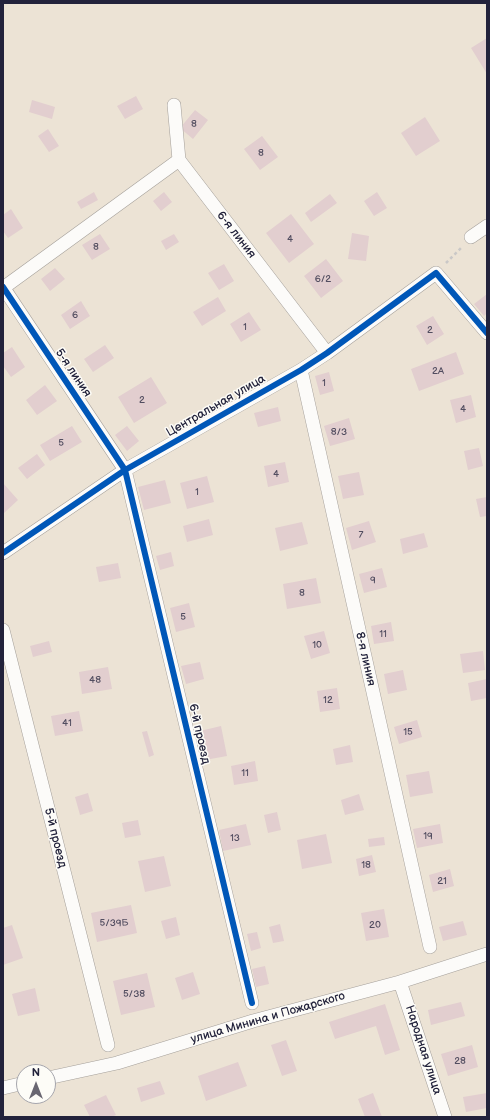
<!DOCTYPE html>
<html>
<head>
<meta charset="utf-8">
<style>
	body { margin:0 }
	#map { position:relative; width:490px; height:1120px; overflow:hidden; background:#ece3d5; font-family:"Balsamiq Sans",sans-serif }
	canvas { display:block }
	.frame { position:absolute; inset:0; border:4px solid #22223b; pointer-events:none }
	.north { position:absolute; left:16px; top:1064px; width:40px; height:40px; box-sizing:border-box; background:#fdfcf7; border:1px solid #a5a5ac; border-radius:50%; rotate:0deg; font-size:11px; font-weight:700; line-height:16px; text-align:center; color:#22223b }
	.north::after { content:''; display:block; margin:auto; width:14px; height:18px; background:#696671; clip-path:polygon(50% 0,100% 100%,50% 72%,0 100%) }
</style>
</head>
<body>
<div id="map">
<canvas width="490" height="1120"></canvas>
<div class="frame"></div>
<div class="north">N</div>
</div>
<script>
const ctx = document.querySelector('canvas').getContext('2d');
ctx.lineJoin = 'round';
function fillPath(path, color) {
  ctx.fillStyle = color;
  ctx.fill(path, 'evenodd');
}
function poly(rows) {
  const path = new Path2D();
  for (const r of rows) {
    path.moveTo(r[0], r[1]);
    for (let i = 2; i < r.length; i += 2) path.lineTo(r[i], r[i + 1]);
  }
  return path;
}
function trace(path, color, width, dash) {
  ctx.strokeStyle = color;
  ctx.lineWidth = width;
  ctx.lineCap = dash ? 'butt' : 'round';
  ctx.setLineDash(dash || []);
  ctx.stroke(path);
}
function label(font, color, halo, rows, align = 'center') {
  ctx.font = font + ' "Balsamiq Sans",sans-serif';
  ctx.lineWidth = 3;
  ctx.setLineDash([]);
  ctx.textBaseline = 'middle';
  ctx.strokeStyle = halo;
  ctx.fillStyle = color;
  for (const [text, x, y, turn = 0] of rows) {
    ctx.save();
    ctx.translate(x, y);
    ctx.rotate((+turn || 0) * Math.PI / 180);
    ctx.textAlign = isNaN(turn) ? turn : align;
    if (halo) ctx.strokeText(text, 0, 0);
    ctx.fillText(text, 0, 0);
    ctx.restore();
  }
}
fillPath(poly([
	[487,38,487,74,471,48],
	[136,96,143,109,125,119,117,106],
	[32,100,55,107,52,119,29,112],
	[195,110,208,120,193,139,180,128],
	[425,117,440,141,416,156,401,133],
	[48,129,59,146,49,152,38,136],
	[262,136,278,157,260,170,244,149],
	[94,192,98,200,81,209,77,202],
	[164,192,172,202,161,211,153,201],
	[377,192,387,208,374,216,364,201],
	[330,194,337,203,311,222,305,213],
	[11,209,23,228,8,238,3,231,3,215],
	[291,214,314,244,289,263,266,233],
	[352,233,369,236,366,261,348,259],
	[100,234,110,249,92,260,82,245],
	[174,234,179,242,166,250,161,241],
	[326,259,343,281,321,298,304,276],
	[224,264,234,281,219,290,208,273],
	[55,268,65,279,50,291,41,279],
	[487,294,487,313,484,316,474,304],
	[218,297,226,311,202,326,193,312],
	[81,301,90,316,70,329,61,315],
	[249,312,261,330,241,342,230,324],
	[433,316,444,334,427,345,416,326],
	[105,345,114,358,93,372,84,359],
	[12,347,25,367,11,377,3,366,3,353],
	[456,352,464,374,419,391,411,369],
	[329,372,334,391,320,395,315,376],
	[151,377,167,403,134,423,118,397],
	[45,385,57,401,37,415,26,400],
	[471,395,476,417,456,423,450,400],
	[278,407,281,421,258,427,254,413],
	[349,418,355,439,330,446,324,426],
	[72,426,82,442,50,461,40,445],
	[127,426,139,441,127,451,115,435],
	[479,448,483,466,468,470,464,451],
	[37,454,45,465,27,479,18,468],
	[285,462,289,482,268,487,264,466],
	[359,472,364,495,343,499,338,476],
	[207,476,214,502,187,509,180,483],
	[165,480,171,503,144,510,138,487],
	[3,483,18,500,3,514],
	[487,497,487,516,480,517,476,499],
	[209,519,213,535,187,542,183,526],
	[369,521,376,542,352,550,346,528],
	[302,522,308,544,280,551,275,528],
	[424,533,428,547,403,554,400,539],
	[171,552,174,566,160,570,156,556],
	[118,563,121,578,99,582,96,567],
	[382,568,387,587,364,593,359,574],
	[316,578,321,603,287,609,283,584],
	[189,603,195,627,176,632,170,608],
	[391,622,394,641,374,644,371,626],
	[324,631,330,653,311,659,304,636],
	[49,641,52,652,33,657,30,646],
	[483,651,485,670,463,673,460,654],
	[200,662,204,679,186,684,181,666],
	[108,667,112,689,82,694,79,672],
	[403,670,407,690,388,694,384,674],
	[487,679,487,698,471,701,468,683],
	[337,688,340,709,320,712,317,691],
	[79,711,83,731,55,736,51,716],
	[417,720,422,737,399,744,394,727],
	[221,726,227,756,205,760,200,731],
	[147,731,154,755,149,757,142,732],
	[350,745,353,762,336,765,333,749],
	[255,761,258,781,234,785,231,766],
	[429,771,433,793,410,797,406,775],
	[88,793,93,811,80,815,75,797],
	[359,794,364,810,345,815,341,800],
	[277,812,281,830,268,833,264,815],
	[138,820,141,835,125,838,122,823],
	[246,824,251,845,223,851,219,830],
	[440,824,443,843,417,848,413,829],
	[326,834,332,863,302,869,297,840],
	[384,837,385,845,369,847,368,839],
	[372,855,376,872,359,876,356,859],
	[164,856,171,886,145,892,138,861],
	[450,869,454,886,433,892,429,875],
	[131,905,137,933,97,942,91,913],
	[384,909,389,937,366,941,361,913],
	[176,917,180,935,166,939,161,921],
	[463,921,467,935,443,941,439,927],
	[280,924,284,941,273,943,269,927],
	[12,925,23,958,3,965,3,928],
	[257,932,261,948,251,951,247,934],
	[265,966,269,984,256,987,252,969],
	[193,972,200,994,182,1000,175,978],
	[147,973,155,1007,121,1015,113,981],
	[35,988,40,1011,18,1016,12,994],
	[461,1002,465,1016,431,1025,428,1010],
	[385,1004,400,1050,385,1055,376,1026,335,1039,329,1022],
	[286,1040,297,1071,282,1076,271,1045],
	[472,1045,478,1067,448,1076,441,1054],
	[238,1062,247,1086,206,1101,198,1076],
	[160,1081,165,1094,141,1102,137,1088],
	[373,1093,382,1117,365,1117,358,1099],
	[487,1093,487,1108,466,1112,463,1097],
	[106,1095,116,1115,111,1117,90,1117,84,1105]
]), '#e2cecf');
const minor = poly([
	[174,105,179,160,327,353],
	[471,237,487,226],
	[3,287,125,470,252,1003],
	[3,288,179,160],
	[301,370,430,947],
	[3,553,125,470,301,370,327,353,436,273,487,333],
	[3,630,108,1045],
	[400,982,445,1117],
	[48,1078,117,1063,253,1021,400,982,487,954],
	[3,1088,24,1083]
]);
trace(minor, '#a5a09b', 14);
trace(poly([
	[446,263,461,248]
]), '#cac8c7', 2.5, [3, 3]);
trace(minor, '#fcfbf9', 13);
trace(poly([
	[3,287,125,470,252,1003],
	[3,553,125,470,301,370,327,353,436,273,487,333]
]), '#0057b8', 6);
label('10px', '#524d60', null, [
	["8",194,124],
	["8",261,153],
	["4",290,239],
	["8",96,247],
	["6/2",323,279],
	["6",75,315],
	["1",245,327],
	["2",430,330],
	["2А",438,371],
	["1",324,383],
	["2",142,400],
	["4",463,409],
	["8/3",339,432],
	["5",61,443],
	["4",276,474],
	["1",197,492],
	["7",361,535],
	["9",373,580],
	["8",302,593],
	["5",183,617],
	["11",383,634],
	["10",317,645],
	["48",95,680],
	["12",328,700],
	["41",67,723],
	["15",408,732],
	["11",245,773],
	["19",428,836],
	["13",235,838],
	["18",366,865],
	["21",442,881],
	["5/39Б",114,923],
	["20",375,925],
	["5/38",134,994],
	["28",460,1061]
]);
label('12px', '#22223b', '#fdfcf7', [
	["6-я линия",236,235,52],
	["5-я линия",73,373,56],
	["Центральная улица",216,406,-30],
	["8-я линия",365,659,77],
	["6-й проезд",199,734,77],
	["5-й проезд",55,838,76],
	["улица Минина и Пожарского",268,1018,-16],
	["Народная улица",423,1050,72]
]);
</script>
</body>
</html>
